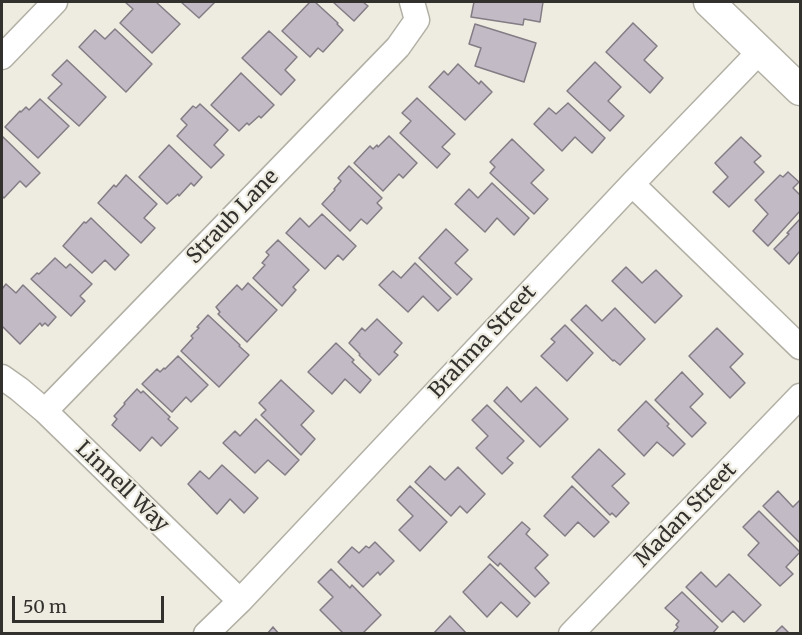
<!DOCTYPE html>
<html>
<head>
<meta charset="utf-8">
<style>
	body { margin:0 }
	#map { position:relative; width:802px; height:635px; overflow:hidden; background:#eeece0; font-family:Merriweather,serif }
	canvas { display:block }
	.frame { position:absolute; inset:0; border:3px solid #32312d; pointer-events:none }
	.scale { position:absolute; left:12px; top:596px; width:152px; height:27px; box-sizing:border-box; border:3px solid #32312d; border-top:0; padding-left:8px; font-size:18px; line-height:21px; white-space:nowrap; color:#32312d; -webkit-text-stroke:4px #eeece0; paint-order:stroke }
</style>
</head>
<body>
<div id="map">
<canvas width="802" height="635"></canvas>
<div class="frame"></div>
<div class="scale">50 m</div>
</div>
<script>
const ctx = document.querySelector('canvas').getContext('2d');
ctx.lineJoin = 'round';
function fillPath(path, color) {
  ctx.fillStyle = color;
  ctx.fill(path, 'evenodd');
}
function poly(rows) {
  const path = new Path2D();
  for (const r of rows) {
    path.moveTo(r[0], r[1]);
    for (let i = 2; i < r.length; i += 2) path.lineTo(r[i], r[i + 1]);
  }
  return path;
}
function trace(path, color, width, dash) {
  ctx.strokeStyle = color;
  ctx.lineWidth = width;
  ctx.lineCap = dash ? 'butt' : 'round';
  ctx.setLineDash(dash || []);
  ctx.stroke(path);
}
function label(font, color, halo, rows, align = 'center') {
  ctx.font = font + ' Merriweather,serif';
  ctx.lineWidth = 4.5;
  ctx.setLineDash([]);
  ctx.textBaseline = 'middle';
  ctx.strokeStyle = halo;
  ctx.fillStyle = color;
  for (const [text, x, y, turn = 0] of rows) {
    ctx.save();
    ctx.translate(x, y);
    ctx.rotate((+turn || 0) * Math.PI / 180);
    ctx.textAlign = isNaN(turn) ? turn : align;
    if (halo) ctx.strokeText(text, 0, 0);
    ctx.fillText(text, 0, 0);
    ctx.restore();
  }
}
const building = poly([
	[125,2,156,2,180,24,152,53,120,23,133,9,125,2],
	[181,2,215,2,199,18,181,2],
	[310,2,315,2,338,23,337,24,343,30,323,52,318,48,310,57,282,31,310,2],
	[333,2,363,2,368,6,354,21,333,2],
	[474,2,543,2,540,22,524,19,523,25,471,17,474,2],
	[633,23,657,46,644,60,663,78,650,93,606,52,633,23],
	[475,24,536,43,524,82,475,66,481,48,469,44,475,24],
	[115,29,152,64,126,92,79,47,95,30,105,39,115,29],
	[269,31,297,57,285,70,295,80,281,95,242,58,269,31],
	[67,60,106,97,79,126,48,98,62,84,52,75,67,60],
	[595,62,621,87,608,101,624,116,610,131,567,91,595,62],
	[458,64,479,84,481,81,492,92,465,120,429,87,444,71,448,75,458,64],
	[241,73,274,105,261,118,259,116,249,125,247,123,239,131,211,105,241,73],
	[417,98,455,134,442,147,450,154,437,168,400,133,411,121,402,113,417,98],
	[40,99,69,126,38,158,5,127,20,111,21,112,26,107,29,110,40,99],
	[568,103,605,138,592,153,575,137,562,151,534,124,549,108,556,114,568,103],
	[200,104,228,130,214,145,224,155,211,168,177,136,187,125,181,119,193,106,196,108,200,104],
	[2,136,40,173,26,187,20,181,4,198,2,196,2,136],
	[389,136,417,163,403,178,399,174,383,191,354,163,370,146,373,149,377,145,378,147,389,136],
	[741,137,761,156,754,162,764,172,729,207,713,192,728,177,715,163,741,137],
	[512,139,544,170,531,183,548,199,534,214,490,173,495,167,490,162,512,139],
	[169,145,202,177,194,186,191,183,179,196,178,194,167,204,139,177,169,145],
	[349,166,382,198,377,203,382,208,367,224,361,219,350,231,322,204,335,190,334,189,341,181,338,178,349,166],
	[788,172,799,182,793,188,800,195,800,211,768,246,753,231,768,214,755,200,780,175,783,177,788,172],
	[126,175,157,204,144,218,155,228,141,243,98,203,114,185,116,187,126,175],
	[492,183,529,218,514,235,497,218,485,232,455,204,469,189,478,198,492,183],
	[322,214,356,246,343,260,338,255,325,269,286,233,300,218,309,227,322,214],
	[91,218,129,255,115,270,105,260,92,273,63,246,84,222,86,223,91,218],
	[800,219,800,251,789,264,774,249,789,234,787,233,800,219],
	[446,229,468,250,455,263,472,279,457,295,419,258,446,229],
	[278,240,309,270,293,287,296,290,282,306,253,278,265,265,262,263,269,255,266,252,278,240],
	[55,258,66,268,70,264,92,284,80,296,85,301,71,316,31,279,37,273,39,274,55,258],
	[415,263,451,298,438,311,423,296,408,312,379,285,393,271,401,278,415,263],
	[626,267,642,283,656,270,682,296,655,323,612,281,626,267],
	[248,283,277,310,247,342,218,314,220,312,216,307,237,285,242,290,248,283],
	[6,284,16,293,23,285,56,317,48,326,45,323,42,326,40,323,20,344,2,326,2,289,6,284],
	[586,305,602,321,615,308,645,339,620,365,614,360,613,361,571,320,586,305],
	[208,315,240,345,239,346,249,355,219,387,181,351,193,338,191,336,199,328,197,327,208,315],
	[377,319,402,343,394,352,398,355,379,375,359,355,360,354,349,343,362,328,365,331,377,319],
	[565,325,593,353,567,381,541,356,555,342,551,339,565,325],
	[717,328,743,354,730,367,745,383,730,398,689,356,717,328],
	[336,343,354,360,352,362,371,380,360,393,345,379,332,394,308,372,336,343],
	[178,356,208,385,191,402,186,397,172,412,142,384,157,369,160,372,164,368,165,369,178,356],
	[682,372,703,394,690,407,706,423,692,437,655,400,682,372],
	[281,380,314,411,301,425,315,439,301,455,261,415,266,410,259,403,281,380],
	[507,387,521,402,536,387,568,419,540,447,494,401,507,387],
	[137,389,141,393,143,391,170,417,168,419,178,428,161,446,152,437,140,451,112,425,117,419,114,416,125,404,124,403,137,389],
	[646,401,669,424,667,426,685,444,673,456,657,442,644,456,618,430,646,401],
	[487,405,524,441,507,458,513,463,502,474,476,448,488,436,472,420,487,405],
	[256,419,299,460,285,475,268,460,255,473,223,443,235,431,240,436,256,419],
	[599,449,625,474,612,486,629,503,616,517,612,513,610,515,572,477,599,449],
	[222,465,258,498,244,513,230,499,217,514,188,484,200,471,209,479,222,465],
	[430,466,445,480,458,467,485,494,467,513,460,506,451,516,415,482,430,466],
	[410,486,447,522,420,551,399,530,413,516,397,500,410,486],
	[572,486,609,522,594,537,578,522,565,536,544,516,572,486],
	[778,491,793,507,800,500,800,543,763,506,778,491],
	[759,511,800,552,786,567,793,574,780,586,748,555,759,543,743,527,759,511],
	[522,522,530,529,526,534,548,555,535,568,549,583,535,597,500,563,498,566,488,557,522,522],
	[375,542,394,561,380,575,378,572,363,587,338,562,352,547,359,553,366,546,369,548,375,542],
	[490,564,530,603,517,617,501,602,487,617,463,592,490,564],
	[331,569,350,588,352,585,381,615,362,634,344,634,320,610,333,597,318,582,331,569],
	[701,572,716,587,729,574,761,605,744,622,733,611,722,622,686,587,701,572],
	[682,592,718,627,712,634,672,634,678,627,676,625,679,621,665,608,682,592],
	[450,616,467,634,433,634,450,616],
	[782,626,790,634,774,634,782,626],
	[273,627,279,634,267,634,273,627]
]);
fillPath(building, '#c2bbc5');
trace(building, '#837c85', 1.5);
const minor = poly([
	[2,57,55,2],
	[632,184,800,347],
	[2,377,19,389,45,411,240,601],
	[45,411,398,47,417,20,412,2],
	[206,634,240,601,632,184,760,51],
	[571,634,800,396]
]);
const major = poly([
	[709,2,800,90]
]);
trace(minor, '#b2b0a5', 27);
trace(major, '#b2b0a5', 33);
trace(minor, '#fff', 24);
trace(major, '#fff', 30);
label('21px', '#32312d', '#eeece0', [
	["Straub Lane",233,217,-46],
	["Brahma Street",483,342,-47],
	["Linnell Way",122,487,44],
	["Madan Street",686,515,-46]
]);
</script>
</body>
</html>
